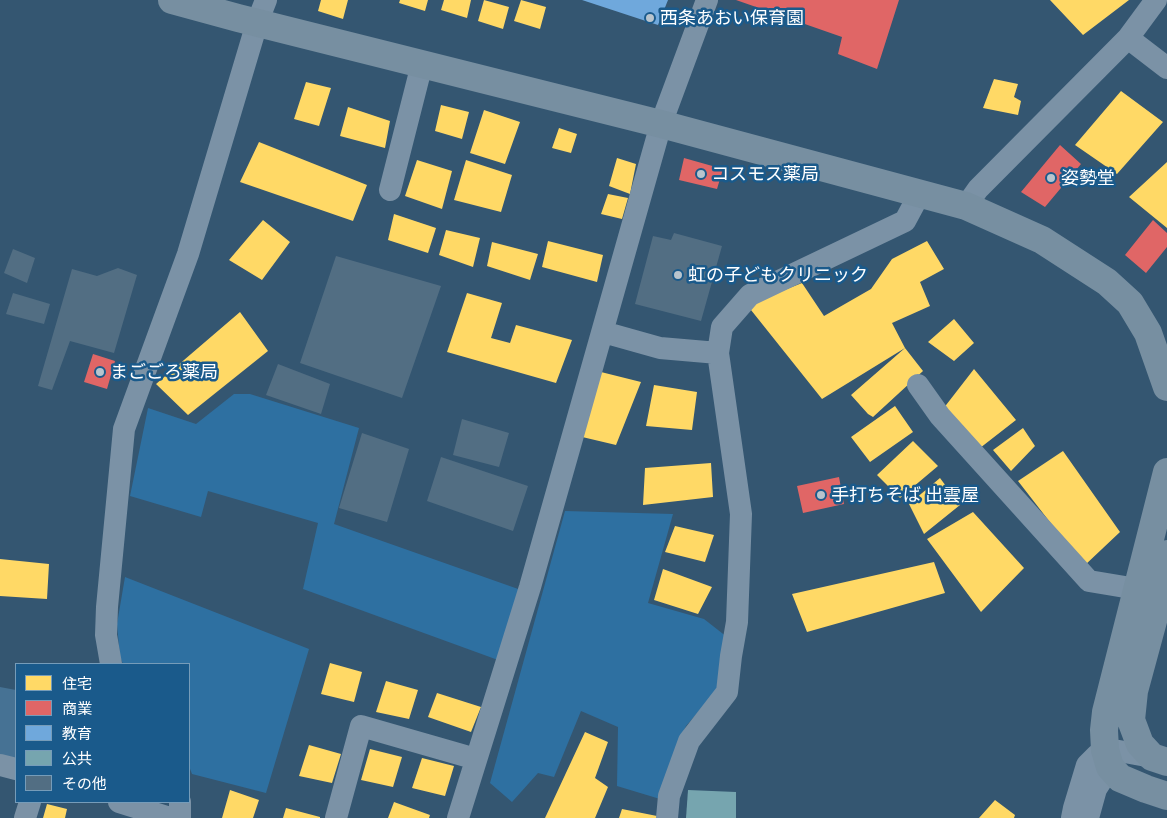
<!DOCTYPE html>
<html>
<head>
<meta charset="utf-8">
<style>
	body { margin:0 }
	#map { position:relative; width:1167px; height:818px; overflow:hidden; background:#345671; font-family:Ubuntu,"Noto Sans JP",sans-serif }
	canvas { display:block }
	.legend { position:absolute; left:15px; top:663px; width:175px; height:140px; box-sizing:border-box; background:#1a5a8b; border:1px solid #769cb9; margin:0; padding:6px 9px; list-style:none; font-size:15px; color:#fff }
	.legend li { display:flex; align-items:center; gap:10px; height:25px }
	.legend b { width:25px; border:1px solid #769cb9 }
</style>
</head>
<body>
<div id="map">
<canvas width="1167" height="818"></canvas>
<ul class="legend">
<li><b style="height:14px;background:#ffd966"></b>住宅</li>
<li><b style="height:14px;background:#e06666"></b>商業</li>
<li><b style="height:14px;background:#6fa8dc"></b>教育</li>
<li><b style="height:14px;background:#76a5af"></b>公共</li>
<li><b style="height:14px;background:#526e83"></b>その他</li>
</ul>
</div>
<script>
const ctx = document.querySelector('canvas').getContext('2d');
ctx.lineJoin = 'round';
function fillPath(path, color) {
  ctx.fillStyle = color;
  ctx.fill(path, 'evenodd');
}
function poly(rows) {
  const path = new Path2D();
  for (const r of rows) {
    path.moveTo(r[0], r[1]);
    for (let i = 2; i < r.length; i += 2) path.lineTo(r[i], r[i + 1]);
  }
  return path;
}
function trace(path, color, width, dash) {
  ctx.strokeStyle = color;
  ctx.lineWidth = width;
  ctx.lineCap = dash ? 'butt' : 'round';
  ctx.setLineDash(dash || []);
  ctx.stroke(path);
}
function label(font, color, halo, rows, align = 'center') {
  ctx.font = font + ' Ubuntu,"Noto Sans JP",sans-serif';
  ctx.lineWidth = 5;
  ctx.setLineDash([]);
  ctx.textBaseline = 'middle';
  ctx.strokeStyle = halo;
  ctx.fillStyle = color;
  for (const [text, x, y, turn = 0] of rows) {
    ctx.save();
    ctx.translate(x, y);
    ctx.rotate((+turn || 0) * Math.PI / 180);
    ctx.textAlign = isNaN(turn) ? turn : align;
    if (halo) ctx.strokeText(text, 0, 0);
    ctx.fillText(text, 0, 0);
    ctx.restore();
  }
}
fillPath(poly([
	[234,394,250,394,359,428,334,524,521,590,498,660,303,589,318,523,208,491,201,517,130,496,148,408,196,424],
	[565,511,673,514,648,603,704,619,727,637,718,689,686,726,673,755,660,799,617,786,618,727,581,711,554,777,538,773,512,802,490,783],
	[125,577,309,649,266,793,192,774,189,766,189,664,123,664,120,657,117,624]
]), '#2e70a1');
fillPath(poly([
	[0,687,16,690,16,761,0,756]
]), '#467294');
fillPath(poly([
	[321,0,348,0,343,19,318,11],
	[400,0,428,0,425,11,399,3],
	[444,0,471,0,467,18,441,10],
	[484,0,509,7,503,29,478,21],
	[521,0,546,7,540,29,514,21],
	[1050,0,1129,0,1083,35],
	[994,79,1018,84,1014,97,1021,101,1018,115,983,108],
	[306,82,331,88,319,126,294,119],
	[1121,91,1163,122,1117,174,1075,145],
	[441,105,469,112,462,139,435,131],
	[348,107,390,121,385,148,340,136],
	[484,110,520,122,505,164,470,153],
	[559,128,577,134,571,153,552,148],
	[259,142,367,185,353,221,240,182],
	[617,158,636,164,630,194,609,186],
	[417,160,452,171,442,209,405,196],
	[466,160,512,175,501,212,454,200],
	[1167,162,1167,228,1129,197],
	[608,194,628,198,622,219,601,214],
	[394,214,436,228,428,253,388,240],
	[263,220,290,242,262,280,229,260],
	[446,230,480,238,473,267,439,255],
	[548,241,603,255,597,282,542,267],
	[927,241,944,269,920,282,930,306,892,323,905,348,923,371,873,417,868,414,851,395,905,348,822,399,747,305,802,283,824,316,871,289,892,259],
	[492,242,538,254,530,280,487,266],
	[467,293,502,303,491,338,510,343,516,325,572,340,556,383,447,352],
	[240,312,268,351,188,415,156,384],
	[954,319,974,343,954,361,928,342],
	[974,369,1016,420,980,448,943,409],
	[597,371,641,382,616,445,578,436],
	[654,385,697,392,692,430,646,426],
	[895,406,913,432,870,462,851,437],
	[1023,428,1035,446,1011,471,993,450],
	[913,441,938,466,900,498,877,475],
	[1063,451,1120,532,1084,566,1018,481],
	[711,463,713,497,643,505,645,468],
	[940,478,960,505,924,534,909,504],
	[973,512,1024,568,981,612,927,539],
	[675,526,714,535,705,562,665,552],
	[0,559,49,564,47,599,0,596],
	[934,562,945,593,807,632,792,594],
	[663,569,712,587,698,614,654,600],
	[330,663,362,672,354,702,321,694],
	[386,681,418,690,409,719,376,712],
	[437,693,481,707,471,732,428,717],
	[585,732,608,742,595,778,608,787,595,818,545,818],
	[309,745,341,754,332,783,299,776],
	[370,749,402,757,393,787,361,780],
	[422,758,454,766,445,796,412,788],
	[230,790,259,800,253,818,222,818],
	[995,800,1015,815,1014,818,979,818],
	[394,802,430,815,429,818,388,818],
	[47,804,67,809,65,818,43,818],
	[286,808,320,817,320,818,283,818],
	[622,809,657,816,656,818,619,818]
]), '#ffd966');
fillPath(poly([
	[736,0,899,0,877,69,838,54,842,37],
	[1060,145,1081,164,1045,207,1021,192],
	[684,158,723,169,717,189,679,180],
	[1153,220,1167,233,1167,247,1146,273,1125,255],
	[93,354,115,361,107,389,84,382],
	[839,477,844,504,803,513,797,486]
]), '#e06666');
fillPath(poly([
	[582,0,668,0,658,25]
]), '#6fa8dc');
fillPath(poly([
	[688,790,736,792,736,818,686,818]
]), '#76a5af');
fillPath(poly([
	[674,233,722,246,701,321,635,304,653,236,671,240],
	[13,249,35,258,27,283,4,273],
	[336,256,441,286,402,398,300,363],
	[118,268,137,275,114,353,70,341,52,390,38,386,72,269,97,276],
	[13,293,50,304,44,324,6,314],
	[278,364,330,384,321,414,266,395],
	[462,419,509,433,499,467,453,455],
	[362,433,409,449,387,522,339,508],
	[441,457,528,486,513,531,427,501]
]), '#526e83');
trace(poly([
	[1128,38,1167,68],
	[390,190,422,64],
	[966,206,978,189,1128,38,1156,0],
	[603,332,660,348,718,353],
	[918,385,940,416,1089,581,1137,589],
	[111,664,106,635,107,607,124,429,188,254,257,23,266,0],
	[0,765,16,769],
	[119,802,170,818],
	[180,802,180,818],
	[25,818,30,802],
	[336,818,361,726,476,759],
	[458,818,530,587,661,124,707,0],
	[667,818,669,796,689,741,727,692,731,656,737,622,741,514,718,353,722,327,750,295,905,221,920,193],
	[1072,818,1074,808,1087,765,1097,755,1105,750,1119,751,1152,757],
	[1088,818,1096,789,1110,767]
]), '#7b92a6', 22);
trace(poly([
	[172,0,238,18,661,124,966,206,1042,240,1107,282,1130,303,1148,333,1167,387],
	[1167,472,1106,712,1104,730,1105,750,1110,767,1120,778,1146,789,1167,796],
	[1167,554,1160,595,1134,691,1131,720,1140,744,1152,757,1167,762]
]), '#778fa1', 28);
for (const [x, y, r, color] of [
	[650,18,5,"#b8c4cd"],
	[701,174,5,"#b8c4cd"],
	[1051,178,5,"#b8c4cd"],
	[678,275,5,"#b8c4cd"],
	[100,372,5,"#b8c4cd"],
	[821,495,5,"#b8c4cd"]
]) {
  const dot = new Path2D();
  dot.arc(x, y, r, 0, 2 * Math.PI);
  ctx.fillStyle = color;
  ctx.fill(dot);
  trace(dot, '#1a5a8b', 2);
}
label('18px', '#fff', '#1a5a8b', [
	["西条あおい保育園",660,18],
	["コスモス薬局",711,174],
	["姿勢堂",1061,178],
	["虹の子どもクリニック",688,275],
	["まごごろ薬局",110,372],
	["手打ちそば 出雲屋",831,495]
], 'left');
</script>
</body>
</html>
